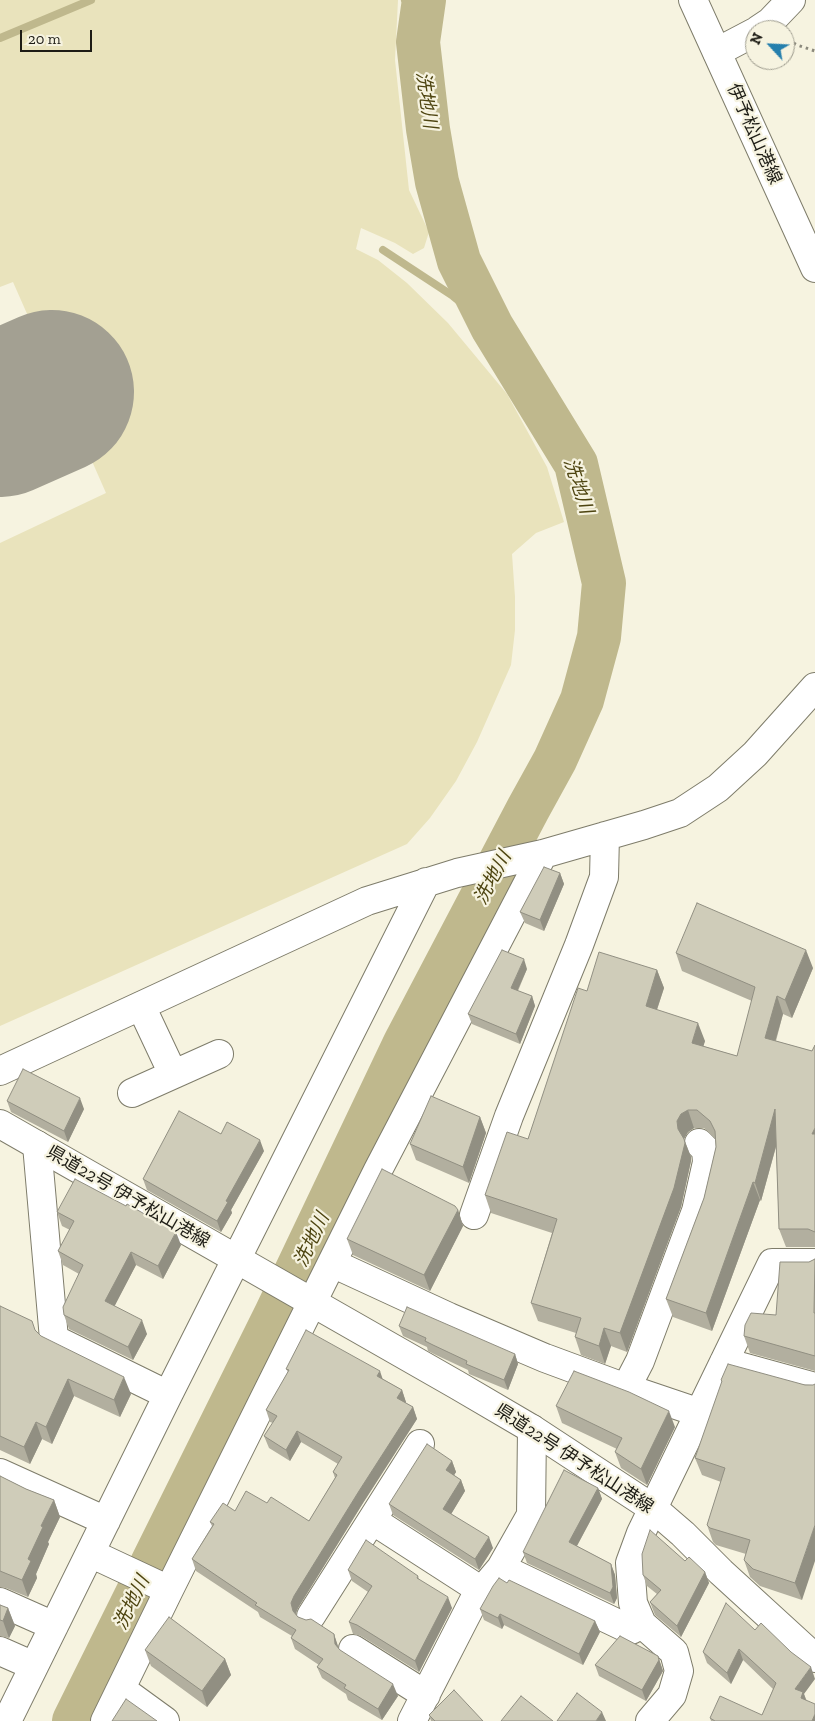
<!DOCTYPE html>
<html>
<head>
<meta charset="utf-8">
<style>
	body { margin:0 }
	#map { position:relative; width:815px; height:1721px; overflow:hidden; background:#f6f3e0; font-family:"Zilla Slab",serif }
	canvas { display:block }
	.north { position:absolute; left:745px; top:20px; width:50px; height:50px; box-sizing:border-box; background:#f6f3e0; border:1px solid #9f9d8f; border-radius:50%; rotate:295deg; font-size:14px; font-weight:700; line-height:20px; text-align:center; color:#1d1c15 }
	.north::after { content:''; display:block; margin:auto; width:18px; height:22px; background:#257fad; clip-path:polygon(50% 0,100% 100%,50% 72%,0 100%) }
	.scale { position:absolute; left:20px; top:30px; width:72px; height:22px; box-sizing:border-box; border:2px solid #1d1c15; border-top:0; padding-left:6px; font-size:15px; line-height:18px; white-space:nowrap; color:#1d1c15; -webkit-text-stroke:4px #f6f3e0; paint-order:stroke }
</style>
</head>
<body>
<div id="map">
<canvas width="815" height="1721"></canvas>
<div class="north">N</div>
<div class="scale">20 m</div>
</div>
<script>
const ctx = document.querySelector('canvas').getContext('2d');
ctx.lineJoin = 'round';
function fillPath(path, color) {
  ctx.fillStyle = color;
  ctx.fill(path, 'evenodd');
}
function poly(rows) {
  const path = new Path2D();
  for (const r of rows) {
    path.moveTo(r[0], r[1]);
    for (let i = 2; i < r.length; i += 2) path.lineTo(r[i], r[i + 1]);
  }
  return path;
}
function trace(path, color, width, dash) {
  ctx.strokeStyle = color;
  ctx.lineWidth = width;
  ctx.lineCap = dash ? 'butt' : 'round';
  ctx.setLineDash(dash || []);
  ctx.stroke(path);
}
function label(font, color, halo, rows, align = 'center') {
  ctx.font = font + ' "Zilla Slab","Noto Sans JP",serif';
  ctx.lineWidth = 4.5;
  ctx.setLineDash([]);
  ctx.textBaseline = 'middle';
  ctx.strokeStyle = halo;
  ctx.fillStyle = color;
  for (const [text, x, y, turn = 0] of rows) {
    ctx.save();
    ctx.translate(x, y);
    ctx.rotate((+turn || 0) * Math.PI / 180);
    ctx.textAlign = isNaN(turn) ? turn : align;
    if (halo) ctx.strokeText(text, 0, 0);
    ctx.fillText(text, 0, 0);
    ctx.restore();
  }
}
fillPath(poly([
	[0,0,398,0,395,60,409,190,429,232,424,248,413,254,395,243,361,228,356,249,378,260,407,283,448,323,507,394,547,467,564,522,536,533,512,554,515,597,515,630,511,665,477,742,456,781,430,818,407,844,0,1026,0,543,106,493,13,282,0,287]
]), '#e9e3bc');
trace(poly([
	[405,0,421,15],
	[0,38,91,0],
	[383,250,453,296,492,327]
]), '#bfb88d', 8);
trace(poly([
	[74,1721,276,1314,405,1043,528,809,555,760,582,700,599,637,604,583,576,464,492,327,459,261,437,182,428,129,418,42,424,0]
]), '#bfb88d', 44);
trace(poly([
	[0,415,52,392]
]), '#a3a092', 164);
const minor = poly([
	[758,30,770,22,791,0],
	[717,52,755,32],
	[141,1006,173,1074],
	[0,1071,367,901,457,873,543,854,644,825,680,813,718,788,755,754,815,687],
	[132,1093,219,1054],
	[37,1145,54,1339,168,1395],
	[474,1215,509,1116,579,945,604,877,605,836],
	[332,1263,449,1317,545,1358,626,1388,700,1413],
	[724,1362,815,1387],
	[626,1388,640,1361,696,1211,707,1162,706,1150,699,1143],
	[0,1473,106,1521],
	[372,1520,482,1591],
	[90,1553,169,1590],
	[501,1568,631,1630,642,1624],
	[0,1602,54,1626],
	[311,1616,420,1444],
	[353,1649,426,1695],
	[0,1651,34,1666],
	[121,1689,165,1721],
	[7,1721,168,1395,426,882],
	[105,1721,169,1590,378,1170,543,854],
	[412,1721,474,1600,501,1568,531,1515,532,1429],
	[650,1721,672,1695,679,1671,674,1652,642,1624,633,1603,630,1563,641,1533,772,1263,815,1263]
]);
const major = poly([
	[693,0,815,268],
	[0,1124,457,1385,532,1429,654,1509,683,1534,721,1572,815,1658]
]);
trace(minor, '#7e7c6a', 30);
trace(major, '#7e7c6a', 30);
trace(poly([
	[788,40,797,45,815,51]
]), '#8b897c', 3, [2.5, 4]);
trace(minor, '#fff', 28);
trace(major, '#fff', 28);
fillPath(poly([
	[560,873,564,884,544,931,525,923,520,912],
	[676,953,813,968,792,1018,783,1014,776,1041,812,1051,815,1045,815,1247,786,1247,779,1229,776,1147,761,1201,760,1200,712,1331,673,1317,666,1299,704,1198,716,1147,715,1138,704,1128,694,1128,688,1132,684,1139,691,1157,691,1161,681,1207,627,1352,611,1346,605,1364,581,1355,575,1337,576,1333,538,1321,531,1303,552,1233,491,1213,485,1195,528,1139,587,991,657,970,664,988,657,1010,705,1041,703,1046,737,1056,752,1001,682,971],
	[527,969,518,991,532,996,535,1006,520,1044,472,1024,468,1014],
	[7,1101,84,1109,68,1142,11,1112],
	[480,1117,486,1133,469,1183,416,1160,410,1144],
	[221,1134,264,1151,231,1210,232,1213,221,1232,147,1190,143,1179],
	[458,1210,463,1226,430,1291,353,1255,347,1239],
	[57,1212,181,1245,163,1279,136,1265,114,1306,147,1334,133,1360,69,1329,64,1315,79,1274,63,1265,58,1251,70,1230,62,1226],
	[815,1259,815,1371,750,1353,744,1336,776,1315,809,1262],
	[0,1306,36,1331,41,1336,131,1394,120,1417,74,1396,52,1444,42,1439,30,1464,0,1450],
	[399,1326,515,1354,518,1364,508,1390,469,1374,468,1370,436,1355,428,1351,427,1347,403,1336],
	[286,1369,383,1379,402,1390,406,1403,413,1407,417,1419,363,1503,298,1608,296,1614,298,1617,334,1634,338,1648,340,1650,398,1696,382,1720,348,1700,346,1694,322,1678,317,1667,319,1665,295,1649,291,1638,292,1636,260,1617,258,1612,196,1571,192,1559,212,1526,210,1522,235,1511,267,1503,309,1521,335,1478,333,1472,338,1464,301,1442,290,1461,269,1448,264,1436,273,1423,270,1422,266,1410,288,1372],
	[721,1380,813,1385,802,1600,760,1586,750,1577,744,1560,746,1554,716,1545,713,1542,707,1525,721,1482,702,1475,695,1458,722,1383],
	[556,1406,675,1427,647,1485,621,1468,615,1452,617,1449,562,1423],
	[452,1461,456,1472,454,1475,461,1480,465,1491,451,1514,493,1548,479,1570,393,1515,389,1504],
	[0,1476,26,1489,54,1500,60,1517,48,1542,49,1544,36,1574,37,1578,28,1597,6,1588,0,1587],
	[598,1488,602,1499,577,1546,611,1564,615,1575,617,1598,614,1604,527,1563,523,1552],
	[685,1561,705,1572,709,1583,681,1637,655,1615,650,1602,657,1594,647,1586,643,1575],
	[348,1570,418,1576,419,1579,452,1608,419,1672,361,1636,353,1634,349,1622,368,1592,352,1581],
	[507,1583,595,1621,600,1632,583,1665,504,1625,502,1629,484,1620,480,1609],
	[726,1603,804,1694,815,1721,711,1721,710,1718,762,1715,773,1689,743,1660,731,1684,707,1663,703,1652],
	[0,1605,8,1608,15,1626,9,1638,0,1636],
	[145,1650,225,1659,231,1675,207,1707,151,1666],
	[658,1656,663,1671,646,1701,599,1676,595,1665],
	[429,1715,483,1721,431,1721]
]), '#b2af9f');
fillPath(poly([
	[560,873,564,884,544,931,540,920],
	[806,950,813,968,792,1018,785,1000],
	[524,959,527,969,514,998,511,988],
	[657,970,664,988,652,1024,646,1006],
	[532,996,535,1006,520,1044,516,1034],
	[777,996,783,1014,771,1056,765,1038],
	[698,1023,705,1041,699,1061,692,1043],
	[80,1098,84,1109,68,1142,64,1131],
	[775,1109,781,1128,761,1201,755,1183],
	[688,1110,694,1128,688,1132,684,1139,691,1157,691,1161,681,1207,627,1352,620,1333,678,1129,677,1121,681,1114],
	[480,1117,486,1133,469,1183,463,1167],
	[815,1128,815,1144,812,1134],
	[260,1140,264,1151,231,1210,232,1213,221,1232,217,1221,226,1201],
	[753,1182,760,1200,712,1331,706,1313],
	[458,1210,463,1226,430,1291,424,1275],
	[176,1232,181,1245,163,1279,158,1266],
	[131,1252,136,1265,110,1315,105,1301],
	[142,1320,147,1334,133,1360,128,1347],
	[604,1328,611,1346,605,1364,599,1346],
	[515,1354,518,1364,508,1390,504,1380],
	[380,1371,384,1383,377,1376],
	[124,1377,131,1394,120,1417,114,1400],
	[68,1379,74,1396,52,1444,46,1427],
	[402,1390,406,1402,402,1409,397,1398],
	[413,1407,417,1419,363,1503,298,1608,295,1615,293,1611,291,1603,294,1596,359,1491],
	[669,1411,675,1427,647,1485,641,1469],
	[36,1422,42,1439,30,1464,24,1447],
	[297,1431,301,1442,290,1461,286,1450],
	[452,1461,456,1472,450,1482,446,1470],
	[461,1480,465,1491,447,1521,443,1509],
	[598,1488,602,1499,573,1553,569,1542],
	[54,1500,60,1517,48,1542,49,1544,36,1574,37,1578,28,1597,22,1580,28,1559,41,1526],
	[815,1525,815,1561,802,1600,795,1583],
	[489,1537,493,1548,479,1570,475,1559],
	[611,1564,615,1575,617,1598,614,1604,610,1593],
	[705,1572,709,1583,681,1637,677,1626],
	[448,1597,452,1608,419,1672,415,1661],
	[8,1608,15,1626,9,1638,3,1621],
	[500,1614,504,1625,502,1629,498,1618],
	[595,1621,600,1632,583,1665,579,1654],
	[334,1634,338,1646,339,1656,335,1644],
	[739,1649,743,1660,731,1684,727,1673],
	[658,1656,663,1671,646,1701,642,1690],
	[225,1659,231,1675,207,1707,202,1691],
	[811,1667,815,1679,804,1694,807,1703,805,1709,795,1689],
	[393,1684,398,1696,382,1720,378,1709],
	[602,1712,606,1721,596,1721],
	[815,1714,815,1721,812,1721]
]), '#918f82');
const building = poly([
	[544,867,560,873,540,920,520,912,544,867],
	[697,903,806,950,785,1000,777,996,765,1038,812,1051,815,1045,815,1128,812,1134,815,1134,815,1232,808,1229,779,1229,775,1109,755,1183,753,1182,706,1313,666,1299,704,1198,716,1147,715,1131,710,1121,697,1110,688,1110,681,1114,677,1121,678,1129,684,1139,685,1143,674,1188,620,1333,604,1328,599,1346,575,1337,581,1318,531,1303,557,1219,485,1195,507,1132,528,1139,578,988,587,991,599,952,657,970,646,1006,698,1023,692,1043,737,1056,755,987,676,953,697,903],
	[502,950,524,959,511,988,532,996,516,1034,468,1014,502,950],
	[23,1069,80,1098,64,1131,7,1101,23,1069],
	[431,1096,480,1117,463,1167,410,1144,431,1096],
	[179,1111,221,1134,227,1122,260,1140,226,1201,228,1202,217,1221,143,1179,179,1111],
	[382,1169,455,1206,458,1210,424,1275,347,1239,382,1169],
	[75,1179,126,1206,127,1204,176,1232,158,1266,131,1252,105,1301,142,1320,128,1347,64,1315,63,1307,83,1265,58,1251,74,1221,57,1212,75,1179],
	[815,1259,814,1313,815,1313,815,1356,744,1336,745,1325,751,1313,776,1315,780,1262,809,1262,815,1259],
	[0,1306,32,1321,35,1330,41,1336,124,1377,114,1400,68,1379,46,1427,36,1422,24,1447,0,1436,0,1306],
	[407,1307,515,1354,504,1380,466,1364,467,1361,433,1345,425,1341,426,1338,399,1326,407,1307],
	[306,1330,380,1371,377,1376,402,1390,397,1398,413,1407,359,1491,294,1596,291,1603,293,1611,298,1617,306,1620,311,1619,334,1634,335,1644,340,1650,393,1684,378,1709,344,1688,346,1685,317,1667,323,1659,291,1638,296,1630,255,1605,257,1603,192,1559,214,1524,210,1522,223,1503,235,1511,246,1491,267,1503,271,1497,309,1521,337,1475,333,1472,342,1457,297,1431,286,1450,264,1436,277,1416,266,1410,289,1370,286,1369,306,1330],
	[728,1364,805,1385,813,1385,815,1384,815,1525,795,1583,753,1569,744,1560,750,1540,710,1528,707,1525,725,1468,695,1458,722,1381,721,1380,728,1364],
	[574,1371,629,1392,669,1411,641,1469,615,1452,622,1438,556,1406,574,1371],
	[427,1444,452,1461,446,1470,461,1480,443,1509,489,1537,475,1559,389,1504,427,1444],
	[564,1470,598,1488,569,1542,611,1564,613,1587,610,1593,523,1552,564,1470],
	[0,1476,26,1489,54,1500,41,1526,43,1527,28,1559,31,1561,22,1580,0,1571,0,1476],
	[650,1530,685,1561,689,1557,705,1572,677,1626,651,1603,650,1602,661,1590,643,1575,642,1554,650,1530],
	[366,1540,418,1576,417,1578,448,1597,415,1661,357,1625,349,1622,372,1586,348,1570,366,1540],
	[499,1578,507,1583,509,1580,595,1621,579,1654,500,1614,498,1618,480,1609,493,1586,499,1578],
	[726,1603,755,1630,761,1623,791,1652,811,1667,795,1689,803,1692,801,1698,815,1704,815,1714,812,1721,715,1721,710,1718,720,1696,762,1715,776,1683,739,1649,727,1673,703,1652,726,1603],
	[0,1605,8,1608,3,1621,0,1620,0,1605],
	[169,1617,225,1659,202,1691,145,1650,169,1617],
	[620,1636,658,1656,659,1660,642,1690,595,1665,620,1636],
	[454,1690,483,1721,435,1721,429,1715,454,1690],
	[577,1693,602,1712,596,1721,557,1721,577,1693],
	[521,1696,553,1721,501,1721,521,1696],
	[126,1699,157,1721,112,1721,126,1699]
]);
fillPath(building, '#cfccb9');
trace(building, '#918f82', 1);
label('18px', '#1d1c15', '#f6f3e0', [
	["伊予松山港線",754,134,66],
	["県道22号 伊予松山港線",128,1197,30],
	["県道22号 伊予松山港線",574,1459,33]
]);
label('italic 19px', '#4e4511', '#f6f3e0', [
	["洗地川",426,100,82],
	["洗地川",578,486,72],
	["洗地川",493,878,-62],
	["洗地川",312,1240,-65],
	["洗地川",132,1603,-64]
]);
</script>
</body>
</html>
